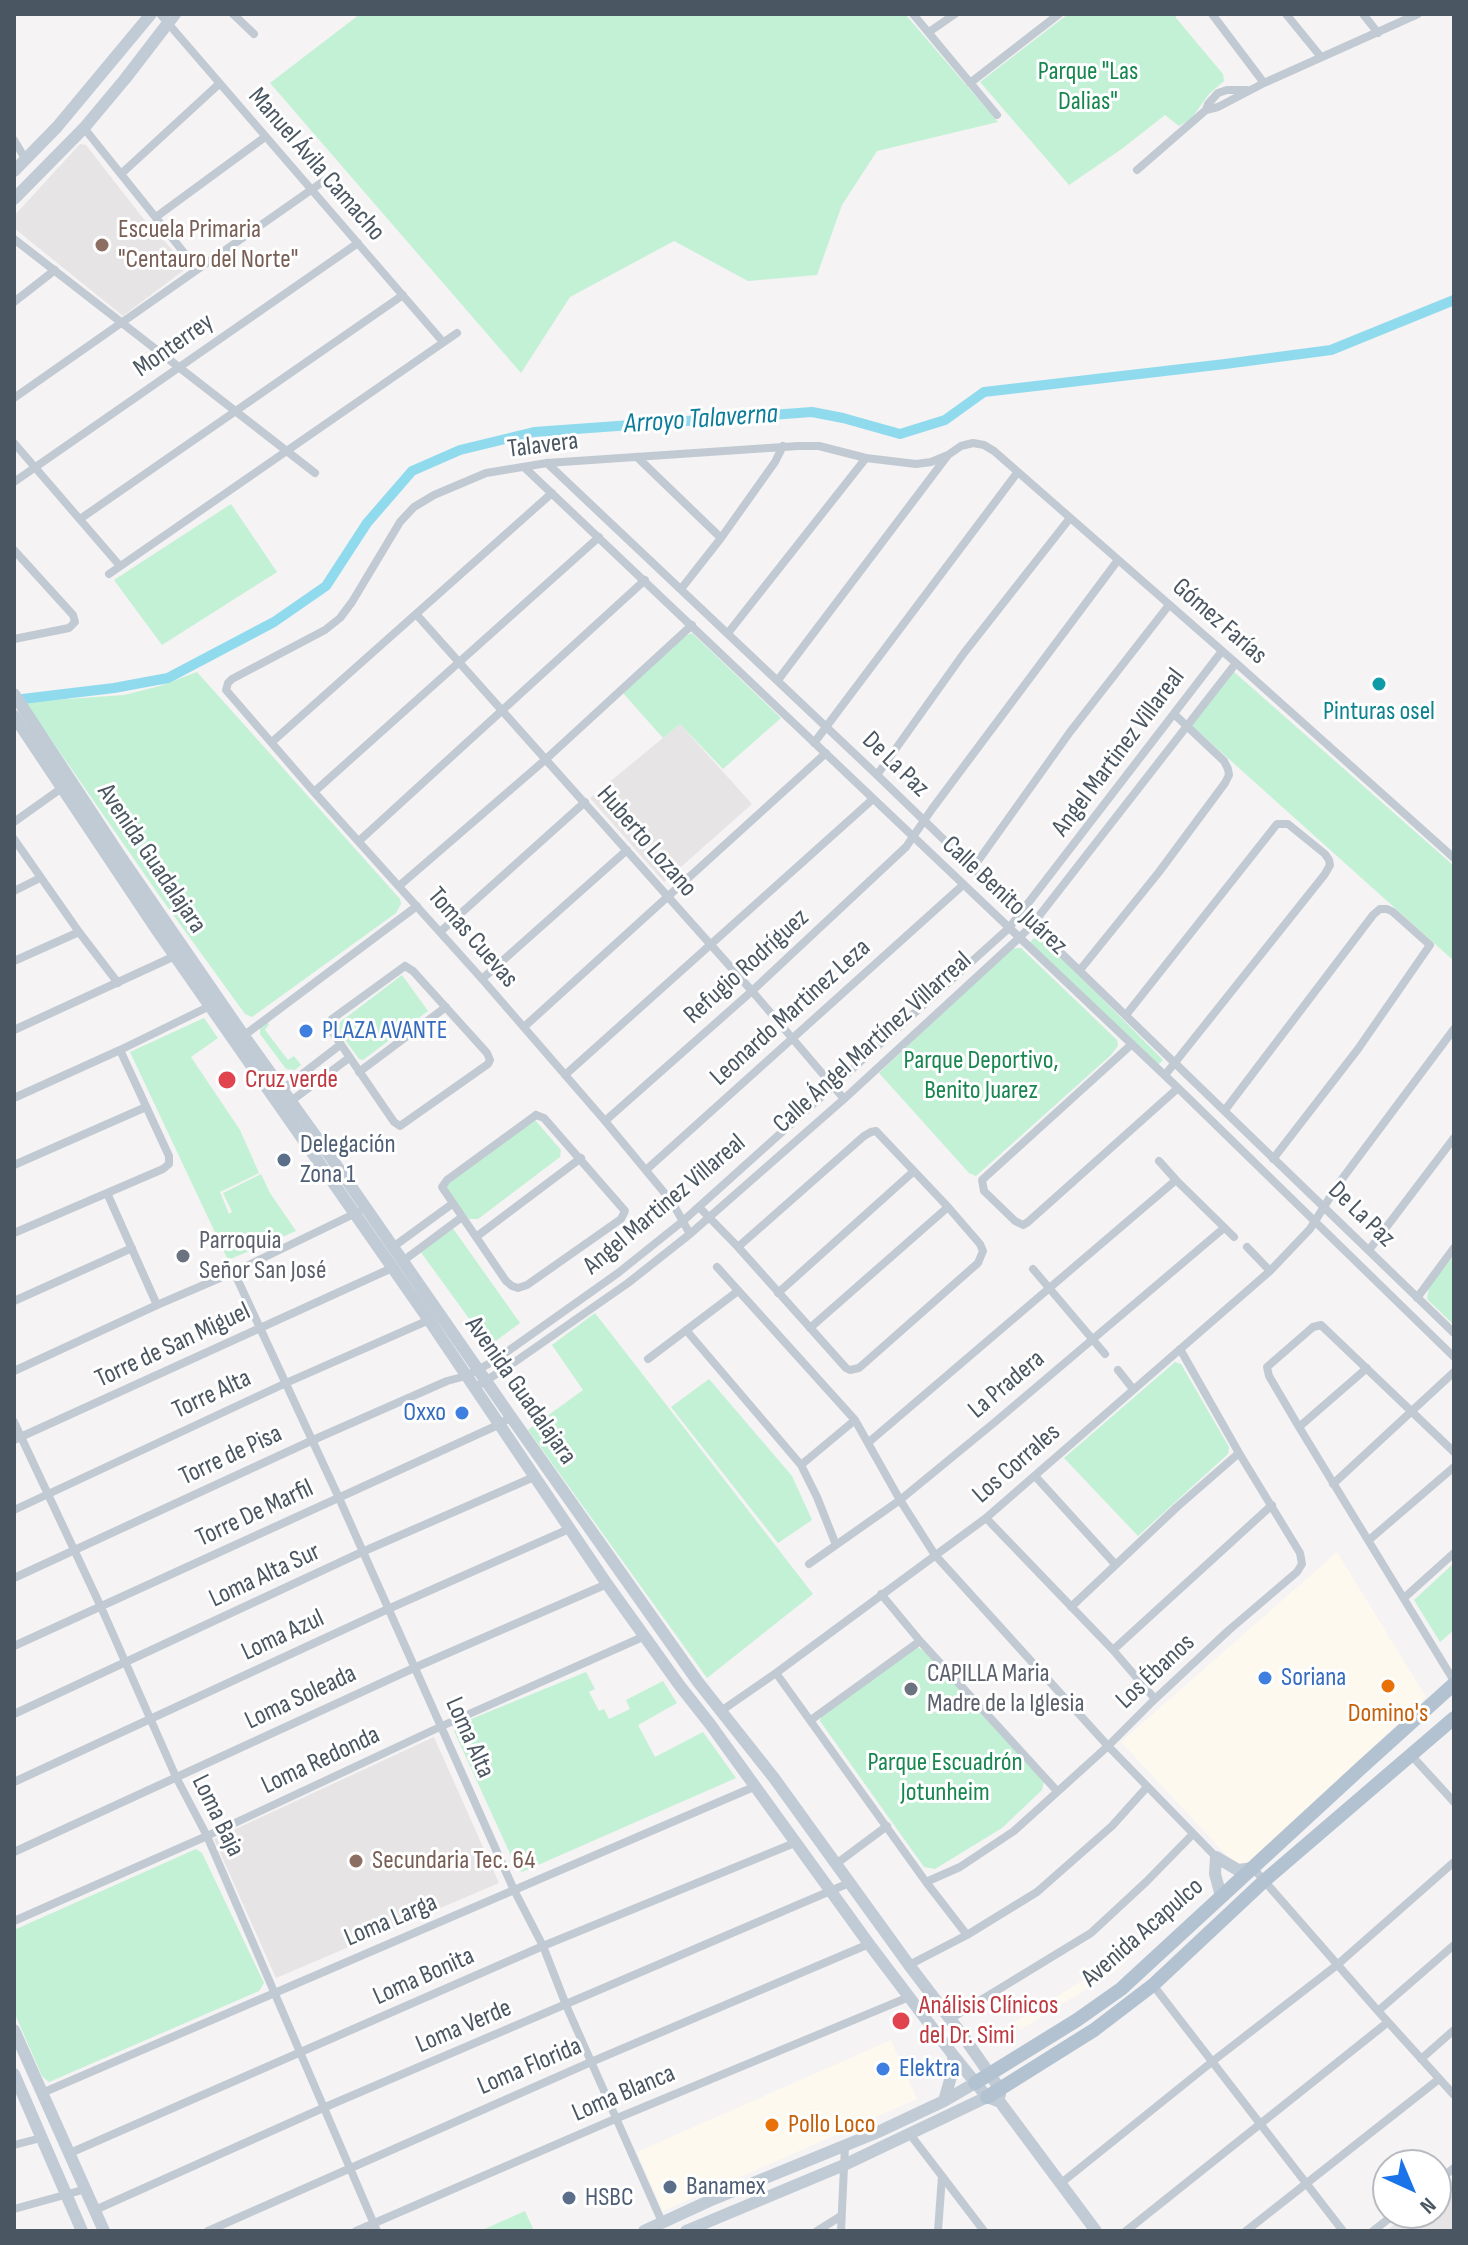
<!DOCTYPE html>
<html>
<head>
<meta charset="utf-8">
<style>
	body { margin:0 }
	#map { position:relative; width:1468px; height:2245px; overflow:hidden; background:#f5f3f3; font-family:"Sofia Sans Condensed",sans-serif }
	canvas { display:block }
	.frame { position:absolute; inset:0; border:16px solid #4a5661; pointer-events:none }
	.north { position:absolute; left:1372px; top:2149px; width:80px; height:80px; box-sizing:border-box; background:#fff; border:2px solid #b7bbc0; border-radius:50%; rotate:136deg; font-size:22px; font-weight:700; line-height:32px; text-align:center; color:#4a5661 }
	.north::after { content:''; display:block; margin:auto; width:28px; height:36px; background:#1a73e8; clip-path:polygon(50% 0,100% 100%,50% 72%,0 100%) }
</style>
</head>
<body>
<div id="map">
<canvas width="1468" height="2245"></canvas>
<div class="frame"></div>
<div class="north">N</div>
</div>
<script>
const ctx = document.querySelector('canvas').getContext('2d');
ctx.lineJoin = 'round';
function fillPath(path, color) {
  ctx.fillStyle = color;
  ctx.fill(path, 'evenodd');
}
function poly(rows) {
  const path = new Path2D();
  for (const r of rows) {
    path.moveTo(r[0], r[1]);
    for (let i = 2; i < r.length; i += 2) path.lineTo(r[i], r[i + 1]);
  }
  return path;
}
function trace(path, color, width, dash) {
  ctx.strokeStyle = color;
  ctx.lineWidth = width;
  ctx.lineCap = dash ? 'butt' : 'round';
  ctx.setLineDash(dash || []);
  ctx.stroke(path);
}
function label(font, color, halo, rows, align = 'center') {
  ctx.font = font + ' "Sofia Sans Condensed",sans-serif';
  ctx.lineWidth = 6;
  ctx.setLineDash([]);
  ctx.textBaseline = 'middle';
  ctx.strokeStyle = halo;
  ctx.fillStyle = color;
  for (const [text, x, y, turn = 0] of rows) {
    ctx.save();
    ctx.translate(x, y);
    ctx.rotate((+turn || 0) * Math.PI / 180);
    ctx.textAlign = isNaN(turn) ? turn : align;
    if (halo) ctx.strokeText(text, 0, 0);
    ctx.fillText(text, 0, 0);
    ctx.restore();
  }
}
fillPath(poly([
	[1337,1552,1426,1697,1241,1871,1121,1742],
	[1184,1894,1191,1901,1113,1973,1020,2030,1015,2022,1103,1968],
	[891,2040,917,2099,663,2211,637,2152]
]), '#fdf9ef');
fillPath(poly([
	[80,144,86,145,142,217,188,267,123,316,14,228,14,216],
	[680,724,752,804,664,882,590,798],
	[434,1737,499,1883,276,1978,214,1839],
	[1454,2179,1454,2231,1386,2231,1409,2213,1436,2213,1436,2192]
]), '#e6e4e5');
fillPath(poly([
	[360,14,905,14,998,122,877,151,842,205,817,275,748,281,674,241,570,297,521,373,270,83],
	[1068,14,1176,14,1176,18,1223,74,1224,81,1209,94,1191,119,1179,126,1165,115,1123,148,1069,185,980,82],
	[231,504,277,572,162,645,114,580],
	[692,633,781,718,723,769,680,724,663,738,623,693,683,637],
	[1233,671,1454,866,1454,961,1191,725],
	[197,672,400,899,401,904,396,913,252,1017,245,1014,161,898,25,702,124,695,160,686],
	[1038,934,1163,1060,1158,1065,1028,944],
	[1016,948,1021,948,1117,1040,1118,1046,1111,1055,976,1176,969,1173,879,1073,1011,949],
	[402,975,428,1011,363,1060,359,1059,335,1026],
	[204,1018,218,1038,191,1057,240,1130,259,1173,220,1192,229,1214,232,1212,223,1193,261,1174,270,1193,296,1231,228,1260,130,1052],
	[266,1022,269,1024,265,1030,288,1060,294,1056,301,1065,295,1070,286,1069,260,1034,260,1028],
	[535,1120,561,1150,560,1157,478,1219,469,1219,445,1189,446,1183],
	[452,1227,520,1323,489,1346,420,1251],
	[1454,1256,1454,1325,1427,1299,1429,1287],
	[595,1313,813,1594,707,1678,528,1430,583,1390,552,1345],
	[1175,1362,1181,1364,1229,1447,1228,1454,1138,1536,1064,1458],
	[709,1379,792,1476,812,1520,778,1543,671,1407],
	[1454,1563,1454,1630,1440,1642,1414,1600],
	[917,1647,924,1651,1044,1782,1042,1790,1002,1828,935,1869,924,1867,820,1721,821,1717],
	[586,1672,595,1689,589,1692,599,1711,604,1709,609,1719,630,1709,626,1700,663,1681,677,1703,638,1725,655,1757,703,1732,736,1778,522,1872,517,1869,454,1731,459,1724],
	[196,1849,202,1853,264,1983,259,1991,49,2082,42,2076,14,2012,14,1930],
	[525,2211,534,2231,480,2231]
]), '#c3f1d5');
trace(poly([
	[14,700,114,688,168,678,274,622,326,586,367,523,412,471,460,450,534,432,812,412,843,418,900,434,945,420,984,392,1225,364,1331,350,1454,300]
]), '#90daee', 10);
trace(poly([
	[160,14,443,342],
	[233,14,254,34],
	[913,14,997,115],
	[1212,14,1264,83],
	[1286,14,1321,57],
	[1363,14,1378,33],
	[929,32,955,14],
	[970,83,1059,14],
	[1206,110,1218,107,1264,83,1418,14],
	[84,128,197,269],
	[14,140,26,160],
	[1137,170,1206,110,1208,104,1218,93,1227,90,1247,90],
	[121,174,219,84],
	[156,217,265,137],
	[14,239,315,473],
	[14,302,55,270],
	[14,398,331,176],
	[14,443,120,566],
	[637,457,721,538],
	[547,463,877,775,1454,1333],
	[524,467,1178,1088,1454,1357],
	[14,482,358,243],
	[80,519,403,295],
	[14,550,73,615,75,622,69,628,14,639],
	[109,574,457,333],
	[681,589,721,538,775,462,783,446],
	[416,614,752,991,844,1099],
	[728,633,866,458],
	[778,680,948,455],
	[272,742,552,493],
	[814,743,1017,473],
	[877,775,964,653,1070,518],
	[314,792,599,537],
	[14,822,66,785],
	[14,839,79,932,118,983],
	[359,841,645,580],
	[973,868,1070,732,1169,605],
	[399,886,545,760,692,625],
	[14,891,40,878],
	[440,932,585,802],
	[14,961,79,932],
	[405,966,413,971,487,1053,490,1060,488,1064,400,1126,394,1122,329,1027,332,1019,405,966],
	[1080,970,1159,872,1225,783,1229,775,1228,769,1224,761,1174,714],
	[482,979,627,850],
	[1126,1015,1277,824,1288,824,1325,854,1329,860,1330,865,1325,874,1165,1075],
	[524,1027,826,753],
	[14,1030,177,955],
	[242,1037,417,906],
	[1132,1044,982,1180,984,1191,1015,1221,1023,1225,1028,1222,1178,1088],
	[359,1072,446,1007],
	[565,1075,873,799],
	[283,1089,340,1045],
	[14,1098,120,1050,212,1005],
	[291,1101,349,1058],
	[1225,1110,1373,915,1380,909,1387,909,1393,912,1430,945,1358,1049,1273,1159],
	[536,1115,544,1118,625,1211,621,1219,527,1285,518,1288,512,1286,506,1281,442,1187,447,1180,536,1115],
	[605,1121,752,991,906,847,932,809,1118,560],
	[1159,1161,1176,1180,1234,1237],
	[14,1165,146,1107],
	[646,1170,963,885],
	[107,1193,157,1305],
	[699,1207,738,1247,846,1368,850,1370,859,1368,978,1263,983,1251,980,1244,948,1207,876,1131,871,1132,864,1136,738,1247],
	[14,1233,163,1169,169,1164,169,1156,120,1050],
	[690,1234,672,1202,605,1121,482,979,314,792,226,690,228,683,232,679,325,630,340,618,352,602,400,522,414,507,434,495,486,473,547,463,798,446,819,446,866,458,916,464,931,462,948,455,961,446,973,443,984,445,994,451,1236,663,1454,858],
	[476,1237,581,1158],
	[393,1247,452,1204],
	[1247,1247,1270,1271],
	[1369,1250,1454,1138],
	[403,1261,462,1217],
	[717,1267,855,1420,900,1500,935,1555,1108,1746,1217,1858],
	[1033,1269,1105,1354],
	[234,1272,339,1498,514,1890,543,1946,566,2005,662,2222],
	[778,1293,914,1171],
	[1417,1298,1454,1248],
	[14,1301,132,1248],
	[810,1328,948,1207],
	[686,1330,801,1465,817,1497,836,1545],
	[648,1359,738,1291],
	[1118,1370,1133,1389],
	[14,1371,157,1305,234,1272,358,1212],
	[474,1388,509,1366,628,1283,690,1234,844,1099,1019,938,1032,925,1236,663],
	[14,1422,101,1607,176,1777,207,1836,377,2231],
	[1299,1427,1367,1368],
	[14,1440,392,1268],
	[869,1442,1176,1180],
	[1454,1452,1321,1325,1313,1327,1267,1367,1269,1376,1299,1427,1454,1681],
	[801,1465,855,1420],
	[1035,1476,1115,1564],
	[1333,1484,1454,1372],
	[14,1510,286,1383,429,1320],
	[986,1518,1113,1650,1155,1699],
	[1369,1540,1454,1467],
	[809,1564,900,1500,995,1422,1224,1228],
	[14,1578,313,1440,447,1381,466,1376,494,1361,618,1273,683,1221,1009,928,1222,651],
	[881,1594,920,1641,1057,1791],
	[1404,1598,1454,1553],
	[1071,1607,1177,1507,1239,1453],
	[14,1646,498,1425,511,1417],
	[1113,1650,1272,1505],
	[776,1673,926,1882,967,1935],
	[721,1711,776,1673,986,1518,1270,1271,1310,1229,1339,1183,1454,1029],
	[14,1714,362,1552,534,1477],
	[811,1720,920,1641],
	[1411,1755,1454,1802],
	[14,1782,388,1609,569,1529],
	[14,1852,416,1667,607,1584],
	[836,1864,887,1826],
	[1253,1868,1378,2011,1454,2095],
	[926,1882,960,1867,1014,1831,1108,1746,1155,1699,1229,1630,1297,1572,1302,1564,1300,1553,1239,1453,1180,1349],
	[14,1921,207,1836,442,1726,645,1636],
	[909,1965,967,1935,1037,1892,1112,1826,1147,1787],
	[1153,1985,1343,2231],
	[1378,2011,1454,1945],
	[950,2019,1091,1933,1146,1882,1192,1835],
	[1421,2059,1454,2030],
	[42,2093,756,1786],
	[909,2133,942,2176,938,2231],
	[14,2145,41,2138],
	[70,2153,543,1946,797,1842],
	[942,2176,984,2231],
	[1436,2182,1454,2168],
	[1060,2184,1213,2061,1337,1965,1454,1862],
	[14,2209,86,2189],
	[95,2210,323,2108,849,1883],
	[208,2231,591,2062,869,1944],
	[356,2231,615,2119,909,1997],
	[817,2231,841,2216],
	[841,2231,845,2146],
	[1126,2231,1388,2022],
	[1246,2231,1439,2079],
	[1373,2231,1396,2213]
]), '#c1cad2', 8);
trace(poly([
	[14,171,57,127,151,14],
	[14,199,84,128,125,79,175,14],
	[14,694,121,857,244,1036,332,1159,511,1417,698,1682,774,1778,909,1965,963,2036,1000,2089,1000,2095],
	[14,716,156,929,429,1320,607,1584,680,1686,710,1724,869,1944,953,2055,987,2097,1000,2102,1096,2231],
	[1221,1896,1215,1874,1216,1857,1238,1870,1253,1868],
	[14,2030,104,2231],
	[14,2074,82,2231],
	[944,2101,954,2066,953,2055],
	[644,2231,709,2201,878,2132,944,2101,975,2083],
	[686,2231,844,2165,987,2097]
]), '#c1cbd6', 12);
trace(poly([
	[975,2083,1077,2020,1121,1989,1362,1767,1454,1684],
	[987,2097,1094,2030,1153,1985,1264,1881,1454,1718]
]), '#b3c2d1', 14);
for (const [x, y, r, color] of [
	[102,245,8,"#8d6e63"],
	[1379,684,8,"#0f9aa8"],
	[306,1031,8,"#3f7fe0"],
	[227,1080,10,"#e0444e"],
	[284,1160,8,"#5c6f8a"],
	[183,1256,8,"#6b7280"],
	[462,1413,8,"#3f7fe0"],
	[1265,1678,8,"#3f7fe0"],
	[1388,1686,8,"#e8710a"],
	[911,1689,8,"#6b7280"],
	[356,1861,8,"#8d6e63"],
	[901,2021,10,"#e0444e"],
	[883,2069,8,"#3f7fe0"],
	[772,2125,8,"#e8710a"],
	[670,2187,8,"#5c6f8a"],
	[569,2198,8,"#5c6f8a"]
]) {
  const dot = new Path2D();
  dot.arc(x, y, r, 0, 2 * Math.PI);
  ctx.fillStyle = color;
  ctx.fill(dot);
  trace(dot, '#fff', 3);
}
label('26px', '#17864f', '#fff', [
	["Parque \"Las",1088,72],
	["Dalias\"",1088,102],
	["Parque Deportivo,",981,1061],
	["Benito Juarez",981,1091],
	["Parque Escuadrón",945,1763],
	["Jotunheim",945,1793]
]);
label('26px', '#4a5661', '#fff', [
	["Manuel Ávila Camacho",316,165,49],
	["Monterrey",174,346,-35],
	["Talavera",543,446,-7],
	["Gómez Farías",1219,622,41],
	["Angel Martinez Villareal",1119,753,-53],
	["De La Paz",895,765,44],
	["Huberto Lozano",646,842,49],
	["Avenida Guadalajara",151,859,56],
	["Calle Benito Juárez",1004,896,43],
	["Tomas Cuevas",472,938,49],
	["Refugio Rodríguez",747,967,-42],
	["Leonardo Martinez Leza",791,1013,-42],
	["Calle Ángel Martínez Villarreal",873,1043,-42],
	["Angel Martinez Villareal",665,1205,-40],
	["De La Paz",1361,1215,44],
	["Torre de San Miguel",173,1346,-25],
	["La Pradera",1007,1385,-40],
	["Avenida Guadalajara",520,1391,55],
	["Torre Alta",212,1395,-25],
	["Torre de Pisa",231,1456,-25],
	["Los Corrales",1017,1464,-41],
	["Torre De Marfil",255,1514,-25],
	["Loma Alta Sur",265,1576,-25],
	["Loma Azul",283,1636,-25],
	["Los Ébanos",1156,1672,-43],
	["Loma Soleada",301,1698,-25],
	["Loma Alta",469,1738,66],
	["Loma Redonda",321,1761,-25],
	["Loma Baja",217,1816,64],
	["Loma Larga",391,1921,-23],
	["Avenida Acapulco",1143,1933,-41],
	["Loma Bonita",424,1977,-24],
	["Loma Verde",464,2027,-23],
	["Loma Florida",530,2067,-23],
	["Loma Blanca",624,2094,-23]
]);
label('26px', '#785e54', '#fff', [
	["Escuela Primaria",118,230],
	["\"Centauro del Norte\"",118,260],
	["Secundaria Tec. 64",372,1861]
], 'left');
label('26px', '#0d838f', '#fff', [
	["Pinturas osel",1379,712]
]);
label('26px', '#366cbe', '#fff', [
	["PLAZA AVANTE",322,1031],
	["Oxxo",446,1413,"right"],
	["Soriana",1281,1678],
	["Elektra",899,2069]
], 'left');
label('26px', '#be3a42', '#fff', [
	["Cruz verde",245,1080],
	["Análisis Clínicos",919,2006],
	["del Dr. Simi",919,2036]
], 'left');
label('26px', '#4e5e75', '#fff', [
	["Delegación",300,1145],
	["Zona 1",300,1175],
	["Banamex",686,2187],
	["HSBC",585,2198]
], 'left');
label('26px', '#5b616d', '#fff', [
	["Parroquia",199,1241],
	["Señor San José",199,1271],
	["CAPILLA Maria",927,1674],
	["Madre de la Iglesia",927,1704]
], 'left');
label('26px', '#c56008', '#fff', [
	["Domino's",1388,1714],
	["Pollo Loco",788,2125,"left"]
]);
label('italic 28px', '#0c7c9b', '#fff', [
	["Arroyo Talaverna",701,420,-4]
]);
</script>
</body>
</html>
